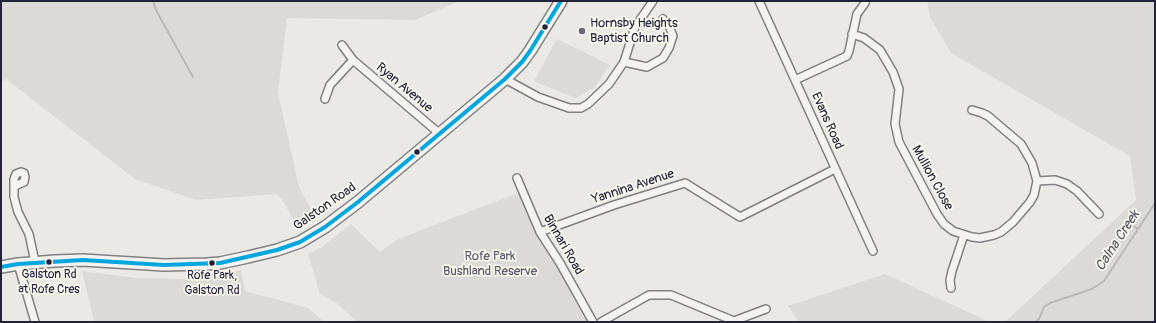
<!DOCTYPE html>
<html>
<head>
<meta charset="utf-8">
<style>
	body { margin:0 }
	#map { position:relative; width:1156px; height:323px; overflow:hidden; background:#ebe9e5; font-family:Pangolin,sans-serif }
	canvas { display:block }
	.frame { position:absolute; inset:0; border:2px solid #22223b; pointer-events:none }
</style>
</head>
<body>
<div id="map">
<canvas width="1156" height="323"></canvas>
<div class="frame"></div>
</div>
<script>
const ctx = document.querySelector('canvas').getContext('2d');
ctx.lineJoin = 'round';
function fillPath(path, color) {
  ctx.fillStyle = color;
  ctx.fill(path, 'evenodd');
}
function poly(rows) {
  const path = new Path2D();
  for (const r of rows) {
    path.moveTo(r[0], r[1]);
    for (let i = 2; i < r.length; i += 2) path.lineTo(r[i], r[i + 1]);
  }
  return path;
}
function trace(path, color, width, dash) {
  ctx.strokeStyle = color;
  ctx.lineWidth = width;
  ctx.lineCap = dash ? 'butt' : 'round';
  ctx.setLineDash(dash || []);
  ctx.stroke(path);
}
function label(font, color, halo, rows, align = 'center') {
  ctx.font = font + ' Pangolin,sans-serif';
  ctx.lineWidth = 3.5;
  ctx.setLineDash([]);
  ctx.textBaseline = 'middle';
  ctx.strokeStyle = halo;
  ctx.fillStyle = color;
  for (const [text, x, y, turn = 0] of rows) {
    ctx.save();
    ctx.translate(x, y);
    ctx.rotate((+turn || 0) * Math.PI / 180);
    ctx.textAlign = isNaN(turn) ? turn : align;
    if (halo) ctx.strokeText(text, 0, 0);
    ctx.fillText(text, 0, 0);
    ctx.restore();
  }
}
fillPath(poly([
	[557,39,610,65,594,88,575,98,534,81]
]), '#dcd9d6');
fillPath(poly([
	[1,1,460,1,415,20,287,18,278,92,299,187,315,217,298,228,282,199,276,194,196,200,135,179,6,79,1,82],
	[927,1,1155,1,1155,322,1005,322,1136,200,1130,156,951,53,930,17],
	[521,192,592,322,357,322,338,304,320,294,308,254,322,247,351,224,380,252,398,239],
	[241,270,245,291,308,308,324,322,94,322,82,271,137,278,189,279,209,278],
	[885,274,990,322,799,322,788,306]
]), '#dcdad6');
trace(poly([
	[153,1,157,12,193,77],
	[1131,224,1138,229],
	[1036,322,1039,319,1044,307,1050,303,1092,289,1104,281,1155,203]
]), '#bbb8ba', 2);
const minor = poly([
	[759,1,873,251],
	[852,34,864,38,880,50,893,72,899,89,895,124,899,142,937,214,944,224,953,231,972,237,980,238,994,235,1001,232,1013,222,1030,202,1034,195,1037,181,1032,163,1021,144,988,116,982,113,972,110],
	[342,45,353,60],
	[624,62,647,67,663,58,669,48,673,36,669,26,663,19],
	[505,79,538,97,569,108,581,108,588,104,609,84,624,62,635,27,653,1],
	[795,80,847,56,849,51,857,14,865,3],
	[325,99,330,85,353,60,440,134],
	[517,178,540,232,560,263,593,322],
	[1037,181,1055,180,1067,184,1077,191,1099,214],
	[15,186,24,182,25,177,24,173,21,172,16,174,14,179,14,197,18,212,29,234,35,262],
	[540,232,614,205,685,183,740,217,835,169],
	[18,264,35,322],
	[951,288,950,280,952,271,964,235],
	[601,322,649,295,671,295,734,321,766,309]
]);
const primary = poly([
	[1,267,18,264,55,261,83,260,164,265,207,264,220,263,248,257,277,250,300,242,325,227,358,202,505,79,522,62,530,51,561,1]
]);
trace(minor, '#818083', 10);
trace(primary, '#818083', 14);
trace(minor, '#f4f3ef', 7);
trace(primary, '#f4f3ef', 11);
trace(poly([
	[1,267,18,264,83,260,164,265,220,263,277,250,300,242,325,227,358,202,505,79,522,62,530,51,561,1]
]), '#03a6dd', 4);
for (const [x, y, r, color] of [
	[545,27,3.5,"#22223b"],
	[582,31,4,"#686876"],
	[417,152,3.5,"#22223b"],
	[49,262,3.5,"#22223b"],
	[212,263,3.5,"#22223b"]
]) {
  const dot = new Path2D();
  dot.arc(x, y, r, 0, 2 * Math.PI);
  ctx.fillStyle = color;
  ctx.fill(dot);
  trace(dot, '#fbf7ec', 1.5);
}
label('12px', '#22223b', '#fbf7ec', [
	["Galston Rd",49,275],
	["at Rofe Cres",49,290],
	["Rofe Park,",212,276],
	["Galston Rd",212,291]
]);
label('13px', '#22223b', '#fbf7ec', [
	["Hornsby Heights",590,24],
	["Baptist Church",590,39]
], 'left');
label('13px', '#22223b', '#fbf7ec', [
	["Ryan Avenue",404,88,40],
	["Evans Road",827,121,66],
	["Mullion Close",932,178,61],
	["Yannina Avenue",633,187,-18],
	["Galston Road",325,207,-35],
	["Binnari Road",563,245,60]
]);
label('13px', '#565566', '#fbf7ec', [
	["Rofe Park",490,257],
	["Bushland Reserve",490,272]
]);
label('italic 14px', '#575666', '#fbf7ec', [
	["Calna Creek",1118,241,-57]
]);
</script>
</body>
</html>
